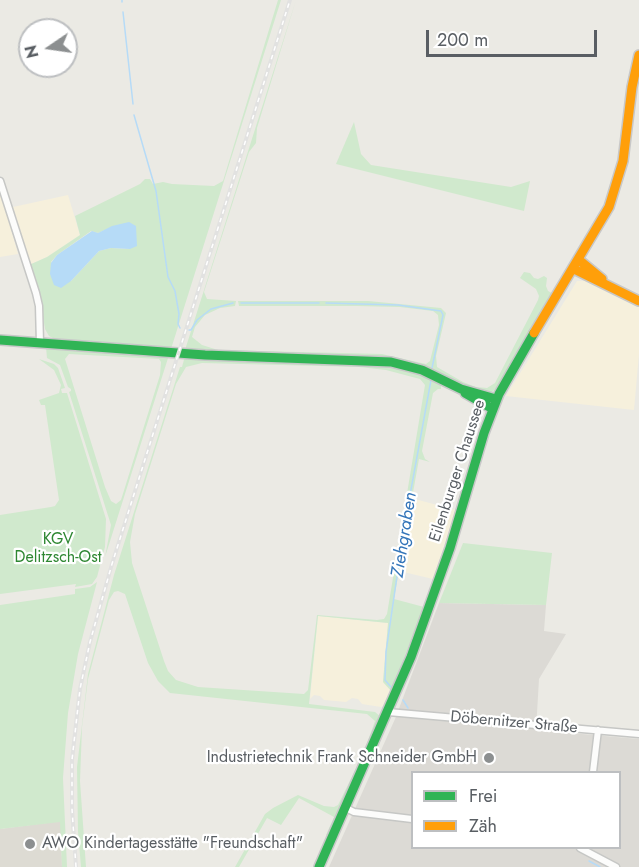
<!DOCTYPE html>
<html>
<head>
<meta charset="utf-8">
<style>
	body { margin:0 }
	#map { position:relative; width:639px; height:867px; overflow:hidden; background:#ebeae4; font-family:Jost,sans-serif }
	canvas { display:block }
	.legend { position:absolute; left:411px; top:771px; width:210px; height:78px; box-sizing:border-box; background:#fff; border:2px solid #bdbfc1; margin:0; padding:8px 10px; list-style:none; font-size:18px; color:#595e63 }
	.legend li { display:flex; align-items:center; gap:12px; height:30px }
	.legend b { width:30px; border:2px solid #bdbfc1 }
	.north { position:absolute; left:18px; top:18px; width:60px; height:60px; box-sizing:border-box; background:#fff; border:2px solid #bdbfc1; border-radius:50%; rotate:257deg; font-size:16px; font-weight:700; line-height:24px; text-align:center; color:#595e63 }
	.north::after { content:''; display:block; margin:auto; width:21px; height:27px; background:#8c8f90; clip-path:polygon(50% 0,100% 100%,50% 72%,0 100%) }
	.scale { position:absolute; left:426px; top:30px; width:171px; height:27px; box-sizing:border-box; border:3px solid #595e63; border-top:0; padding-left:8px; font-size:18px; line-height:21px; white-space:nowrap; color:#595e63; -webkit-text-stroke:4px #fff; paint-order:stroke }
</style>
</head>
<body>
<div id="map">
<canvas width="639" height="867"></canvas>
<ul class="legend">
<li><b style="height:8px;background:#30b455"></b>Frei</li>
<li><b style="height:8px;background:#ff9f0a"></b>Zäh</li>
</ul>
<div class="north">N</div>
<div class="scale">200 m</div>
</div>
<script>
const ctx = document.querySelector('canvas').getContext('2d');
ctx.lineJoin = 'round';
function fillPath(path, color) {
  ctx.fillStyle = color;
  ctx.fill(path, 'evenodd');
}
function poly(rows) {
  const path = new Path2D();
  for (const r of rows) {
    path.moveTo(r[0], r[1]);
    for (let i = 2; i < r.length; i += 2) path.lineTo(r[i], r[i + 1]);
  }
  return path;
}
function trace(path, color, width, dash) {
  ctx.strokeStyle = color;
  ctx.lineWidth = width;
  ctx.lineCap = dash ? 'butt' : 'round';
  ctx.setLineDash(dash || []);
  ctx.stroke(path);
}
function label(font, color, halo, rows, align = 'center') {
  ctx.font = font + ' Jost,sans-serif';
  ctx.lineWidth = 4.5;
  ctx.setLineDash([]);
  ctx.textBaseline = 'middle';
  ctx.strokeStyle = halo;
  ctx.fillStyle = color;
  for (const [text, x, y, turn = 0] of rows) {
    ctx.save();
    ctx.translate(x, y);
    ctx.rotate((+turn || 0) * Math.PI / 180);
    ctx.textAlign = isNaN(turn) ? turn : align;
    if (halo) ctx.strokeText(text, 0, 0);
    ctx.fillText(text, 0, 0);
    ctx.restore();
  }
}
fillPath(poly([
	[0,189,18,254,0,257],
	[68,195,80,235,47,257,29,265,13,207],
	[577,281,593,281,620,298,639,306,639,354,634,410,506,396],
	[411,498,456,510,433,579,399,571],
	[318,616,388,623,383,681,391,691,385,705,381,707,362,704,358,699,352,698,346,702,324,700,320,696,314,695,310,699]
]), '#f6f0dc');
fillPath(poly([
	[439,603,546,605,544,631,566,634,539,679,536,730,639,739,639,867,329,867,395,719],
	[412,772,620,772,620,848,412,848]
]), '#dcdad5');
fillPath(poly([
	[61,821,62,867,0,867,0,829]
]), '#dddbd3');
fillPath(poly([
	[278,0,281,0,171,349,57,340,49,336,45,329,39,292,29,265,47,257,80,235,75,216,140,184,145,179,150,179,153,184,163,182,172,184,214,186,223,181],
	[105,230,130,249,111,248,99,251,71,281,51,262,57,255,91,231,98,233],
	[296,0,257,128,256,143,249,152,204,292,207,299,236,301,235,306,220,308,205,315,195,327,192,337,202,345,218,350,382,354,426,364,430,361,439,325,438,315,433,311,400,307,357,306,239,306,238,301,368,301,441,308,446,313,436,356,437,367,463,382,476,387,487,388,495,383,538,300,539,296,536,289,520,278,524,272,530,273,534,278,538,279,544,276,547,278,546,286,548,291,554,294,498,386,492,392,468,387,417,365,185,350],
	[354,122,361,154,371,165,511,187,530,181,524,211,336,164],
	[46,347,169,355,105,557,111,525,69,392,71,391,71,389,68,387,60,365,47,358],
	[69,354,159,359,161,362,160,375,121,500,116,504,111,501,105,487,66,362,65,359],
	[185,356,380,364,418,372,441,384,441,389,438,389,433,393,422,451,425,459,430,462,419,459,394,599,424,607,391,691,383,682,388,623,318,616,309,704,375,712,381,717,329,836,326,835,334,817,299,798,281,825,267,818,239,867,235,867,265,814,273,808,298,795,324,806,334,807,338,805,363,754,375,721,367,714,170,693,158,681,148,663,125,594,118,591,114,592,109,600,88,679,82,727,80,781,86,867,81,867,78,831,77,767,88,674,114,575,180,367,182,367],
	[202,363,359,367,386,370,420,379,425,385,387,614,384,619,377,620,317,615,308,690,304,694,198,687,176,680,168,671,164,661,132,563,130,542,135,514,176,384,186,367],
	[39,359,54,364,58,368,65,388,61,389,62,393,67,393,106,519,105,547,97,577,92,584,75,587,76,584,0,594,0,515,51,507,55,506,59,500,45,405,41,405,39,400,59,393,61,385,54,370],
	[463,543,552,553,546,605,439,603],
	[97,582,78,654,68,713,63,778,67,867,62,867,60,822,0,829,0,605,75,594,75,589,90,587]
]), '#d0e9cd');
fillPath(poly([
	[129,222,136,226,137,246,130,249,111,248,99,251,71,281,61,288,54,285,50,274,51,263,57,255,92,231,98,233,112,226]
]), '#b6dbf7');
trace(poly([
	[122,2,122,0],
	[123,12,133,104],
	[134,115,156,191,168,277,175,291,179,314,178,324,180,328],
	[241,303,319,303],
	[326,303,398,305,441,311,443,315,432,368],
	[189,330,191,330,197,320,211,309,233,303],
	[391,687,385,680,386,652,404,528,431,380],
	[403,700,408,708],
	[589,861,600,867]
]), '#b6dbf7', 1.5);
const street = poly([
	[0,181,36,293,39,306,40,343],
	[388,712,639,734],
	[593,772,598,730],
	[346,808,354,812,412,819],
	[580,848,616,867]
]);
const fast = poly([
	[0,340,205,355,391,362,422,370,461,389,496,399],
	[465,393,493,409],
	[319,867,411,657,450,548,484,433,499,394,534,333]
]);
const slow = poly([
	[579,260,602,279],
	[574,269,639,301],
	[534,333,609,207,623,161,632,87,639,55]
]);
trace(street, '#c6c7c5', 9);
trace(fast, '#c8c8c8', 12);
trace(slow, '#c8c8c8', 12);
trace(street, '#fcfcfb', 6);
trace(fast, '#30b455', 9);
trace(slow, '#ff9f0a', 9);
const rail = poly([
	[76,867,72,809,72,760,80,689,90,642,112,564,290,0]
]);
trace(rail, '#e2e2e1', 4);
trace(rail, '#fff', 1.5, [4.5]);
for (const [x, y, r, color] of [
	[489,758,6,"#8c8f90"],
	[30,844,6,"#8c8f90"]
]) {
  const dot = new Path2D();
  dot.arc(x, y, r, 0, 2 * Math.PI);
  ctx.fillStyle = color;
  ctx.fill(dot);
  trace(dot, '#fff', 2);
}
label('16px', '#595e63', '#fff', [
	["Eilenburger Chaussee",458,471,-72],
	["Döbernitzer Straße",514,723,5]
]);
label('16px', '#2e8732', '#fff', [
	["KGV",58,540],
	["Delitzsch-Ost",58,558]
]);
label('16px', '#595e63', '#fff', [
	["Industrietechnik Frank Schneider GmbH",477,758],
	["AWO Kindertagesstätte \"Freundschaft\"",42,844,"left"]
], 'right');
label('italic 18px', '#3475b9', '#fff', [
	["Ziehgraben",405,535,-81]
]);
</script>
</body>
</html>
